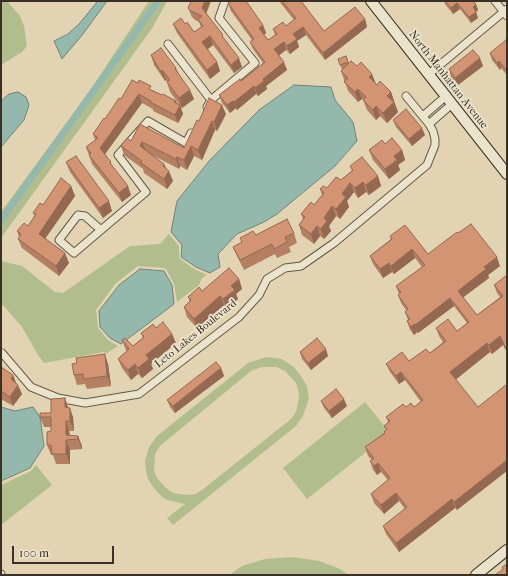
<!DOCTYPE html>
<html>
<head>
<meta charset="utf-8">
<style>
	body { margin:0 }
	#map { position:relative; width:508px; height:576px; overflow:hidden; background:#e2d4b2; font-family:"IM FELL French Canon",serif }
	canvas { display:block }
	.frame { position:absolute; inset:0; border:2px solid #3a3025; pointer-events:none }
	.scale { position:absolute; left:12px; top:546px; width:102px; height:18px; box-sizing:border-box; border:2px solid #3a3025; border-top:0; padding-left:5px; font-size:12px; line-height:14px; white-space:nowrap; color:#3a3025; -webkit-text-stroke:3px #ece3cd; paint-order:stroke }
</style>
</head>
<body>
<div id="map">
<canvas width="508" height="576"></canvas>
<div class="frame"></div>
<div class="scale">100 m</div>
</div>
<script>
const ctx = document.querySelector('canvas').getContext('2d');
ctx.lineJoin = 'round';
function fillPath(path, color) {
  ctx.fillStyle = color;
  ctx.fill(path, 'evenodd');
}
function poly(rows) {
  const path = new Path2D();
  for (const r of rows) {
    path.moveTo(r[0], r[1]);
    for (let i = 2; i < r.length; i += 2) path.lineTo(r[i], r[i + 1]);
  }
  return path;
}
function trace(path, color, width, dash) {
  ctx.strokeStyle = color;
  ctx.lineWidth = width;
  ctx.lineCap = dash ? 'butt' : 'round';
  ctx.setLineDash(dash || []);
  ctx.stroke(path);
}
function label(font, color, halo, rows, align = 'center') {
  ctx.font = font + ' "IM FELL French Canon",serif';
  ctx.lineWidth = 3.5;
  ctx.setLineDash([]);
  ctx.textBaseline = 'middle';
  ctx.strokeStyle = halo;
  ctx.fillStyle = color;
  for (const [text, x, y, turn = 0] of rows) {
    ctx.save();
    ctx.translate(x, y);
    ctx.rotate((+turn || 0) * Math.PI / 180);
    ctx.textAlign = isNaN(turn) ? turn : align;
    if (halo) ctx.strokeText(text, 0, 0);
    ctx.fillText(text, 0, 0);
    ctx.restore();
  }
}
fillPath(poly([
	[1,1,7,1,20,16,24,26,27,46,22,52,1,65],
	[149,1,167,1,153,27,1,238,1,212,87,95],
	[169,234,179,246,179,258,194,269,207,275,202,278,199,285,177,302,174,284,166,269,164,268,138,266,116,283,96,310,98,328,108,340,118,346,107,353,104,352,44,363,38,355,22,327,4,306,1,305,1,261,22,266,55,292,63,293,130,246,160,244],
	[266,357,282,359,294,367,301,376,307,386,309,398,303,416,296,426,173,525,167,518,185,504,167,500,162,497,153,487,148,479,146,471,145,461,149,447,157,436,248,363],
	[262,367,276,367,285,371,296,383,298,389,299,398,296,412,291,419,202,490,196,494,187,495,173,493,166,488,157,478,154,471,155,454,160,446,251,371],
	[365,402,390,433,307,499,283,468],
	[36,465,52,485,1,525,1,485,31,471],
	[292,557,319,561,338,568,349,575,229,575,242,566,265,559]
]), '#b2bd8d');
const water = poly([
	[98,1,107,1,83,34,62,59,54,41,68,34,79,24,98,1],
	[294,85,331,87,335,100,353,122,357,141,335,166,277,214,264,222,237,234,218,254,220,267,210,273,196,267,181,257,182,245,171,232,177,201,210,160,259,110,294,85],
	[18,92,26,97,29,105,24,120,1,147,1,101,9,94,18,92],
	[140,269,164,271,172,285,174,304,121,344,110,338,100,327,99,311,119,285,140,269],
	[1,407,15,411,33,407,40,417,44,446,30,468,1,481,1,407]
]);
fillPath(water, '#95b8ad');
trace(water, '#718277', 1);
trace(poly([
	[1,220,158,1]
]), '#95b8ad', 7);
const street = poly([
	[495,1,507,16],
	[168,44,211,100],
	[429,74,507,9],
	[207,107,211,100,255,63,219,18,225,1],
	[423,116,446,96],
	[429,124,452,104],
	[101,230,85,216,78,215,59,240,74,253,101,230,146,192,118,155,148,121,186,143,191,133],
	[2,353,31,387,58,398,85,403,139,394,239,317,259,295,267,279,285,268,301,266,334,243,427,165,435,145,435,139,433,131,429,124,406,96],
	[1,574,1,575]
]);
const secondary = poly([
	[371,1,507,174],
	[476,575,507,550]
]);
trace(street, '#645948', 9);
trace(secondary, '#3a3025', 12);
trace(street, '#ece3cd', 7);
trace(secondary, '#ece3cd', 10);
fillPath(poly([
	[279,1,301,1,324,31,365,19,367,27,325,60,306,35,297,41,299,47,290,54,286,50,279,55,287,70,266,86,267,89,258,96,256,94,237,110,236,108,230,113,222,103,219,95,241,81,263,63,253,49,250,42,252,40,231,11,228,3,263,25,266,33,264,35,268,40,275,35,273,29,286,26,294,20],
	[444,1,476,4,478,10,476,12,478,18,471,23,460,9,453,14,445,4],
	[188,8,206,14,225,40,242,67,234,73,213,45,207,50,217,62,220,71,210,79,177,33,173,24,185,24,194,32,201,27,199,22,195,20,192,17],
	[507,42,507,75,501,68,500,70,492,60,490,53],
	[151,55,176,68,179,74,194,99,182,108,170,92,167,82,166,80,165,81,154,65],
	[346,56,349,63,377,85,391,92,398,112,387,123,380,116,376,120,367,110,363,100,362,99,358,102,348,91,341,71,342,70,338,59],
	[483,66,458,85,451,77,449,69],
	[152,90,180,105,183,114,178,123,153,111,153,109,142,103,105,154,131,195,122,202,92,164,86,147,95,140,93,134,121,99],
	[226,114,217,131,215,130,202,160,194,156,187,170,180,166,179,169,152,155,164,164,166,168,173,181,167,189,144,173,143,169,124,155,121,146,131,141,140,124,184,148,199,121],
	[393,120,425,135,412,146,396,127],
	[385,144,402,150,405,160,398,165,400,170,389,179,373,160,369,150],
	[66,162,112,211,103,218,70,172],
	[350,166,378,176,381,186,369,195,366,192,358,198,354,192,347,201,349,207,345,212,340,219,336,216,329,226,331,231,324,239,320,236,314,244,302,235,299,225,303,219,301,214,314,205,322,195,320,189,327,188,341,180,352,171],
	[71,186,75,196,45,239,69,263,59,276,22,248,18,239,19,237,17,231,28,226,35,216,33,213,43,205],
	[294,233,297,243,289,247,291,252,277,258,275,254,244,270,237,256,233,247,242,242,240,238,256,235],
	[390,236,428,254,500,266,488,275,489,278,463,297,477,315,500,297,497,293,494,285,507,275,507,353,503,345,492,354,490,352,456,379,457,510,455,508,399,552,386,534,383,526,405,509,399,501,384,514,374,503,371,494,388,480,381,472,377,475,373,470,370,461,372,460,368,456,365,447,384,433,386,430,384,426,388,422,386,417,406,407,414,407,421,402,405,380,399,384,390,372,386,364,409,361,430,353,443,342,439,336,436,328,457,331,467,323,454,306,418,333,417,332,414,335,410,330,407,321,408,320,405,312,406,310,401,303,398,295,399,294,396,286,422,267,415,258,394,274,392,272,383,278,373,264,370,256,391,239],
	[239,279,242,289,236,294,238,299,227,309,224,305,197,328,187,317,184,307,190,302,188,297,202,291],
	[156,328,172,334,176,343,151,364,153,369,142,378,138,374,131,380,122,368,118,359,127,351,126,350,122,340,133,346,143,338,141,333],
	[300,352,328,356,311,370,302,359],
	[108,364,111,386,87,389,85,384,77,385,74,375],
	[1,367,13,375,16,383,22,394,13,406,1,399],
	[221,368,224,376,175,413,170,407,167,400],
	[65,398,68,407,73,417,74,431,69,431,70,435,78,436,82,446,82,449,70,450,70,464,56,464,53,455,51,455,47,445,51,431,51,427,44,427,40,417,51,413],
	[321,401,347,406,332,418,324,408]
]), '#b57f64');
fillPath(poly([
	[205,1,211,1,205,17,202,8],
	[457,3,460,9,453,14,451,8],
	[476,4,478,10,476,12,478,18,471,23,469,17,473,7],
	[365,19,367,27,325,60,323,53],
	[263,25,266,33,262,36,259,28],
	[303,27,306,35,297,41,299,47,290,54,287,46,293,34],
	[210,36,213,45,205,51,202,42],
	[284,42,286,50,277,57,274,49],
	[239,58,242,67,234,73,231,65],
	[480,58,483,66,458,85,455,78],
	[499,61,501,68,500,70,497,63],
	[217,62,220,71,210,79,207,70],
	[284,62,287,70,266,86,267,89,258,96,255,88,263,79],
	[162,70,166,80,165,81,161,72],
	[372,74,376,84,369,77],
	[254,86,256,94,237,110,234,102],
	[358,89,362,99,358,102,355,92],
	[190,90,194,99,182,108,179,98],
	[391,92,394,101,391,105,387,96],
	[139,94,142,103,103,157,100,148],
	[176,101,179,107,180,105,183,114,178,123,175,115,174,102],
	[233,101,236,108,230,113,227,105],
	[394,102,398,112,387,123,383,113],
	[222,105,226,114,217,131,214,122],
	[376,106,380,116,376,120,373,110],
	[212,121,215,130,202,160,198,150],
	[422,128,425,135,412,146,409,139],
	[142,142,146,151,140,146],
	[191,146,194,156,187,170,184,160],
	[402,150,405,160,398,165,400,170,389,179,385,169,394,156],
	[177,157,180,166,179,169,176,159],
	[164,164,168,173,169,171,173,181,167,189,164,179,163,166],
	[378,176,381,186,369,195,366,185],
	[363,182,366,192,358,198,355,188],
	[350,183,354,192,347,201,349,207,340,219,336,209,342,194],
	[71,186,75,196,42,243,39,234],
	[128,186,131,195,122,202,119,193],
	[109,201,112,211,103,218,99,208],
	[332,206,336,216,329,226,331,231,324,239,321,229,324,218],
	[317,226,320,236,314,244,311,234],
	[412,249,415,258,394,274,391,266],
	[65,253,69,263,59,276,56,266],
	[497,257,500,266,488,275,489,278,461,299,458,291,484,267],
	[389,263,392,272,383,278,380,269],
	[239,279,242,289,236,294,238,299,227,309,223,299,231,286],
	[220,296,224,305,197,328,194,319],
	[450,298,454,306,418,333,415,325],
	[414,324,417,332,414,335,411,327],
	[172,334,176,343,151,364,153,369,142,378,138,368,146,355],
	[500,336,503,345,492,354,489,345],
	[487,343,490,352,454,381,450,372],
	[326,349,328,356,311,370,308,363],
	[105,354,108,364,111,386,107,376],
	[135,364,138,374,131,380,128,370],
	[221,368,224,376,175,413,173,406],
	[401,372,405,380,399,384,396,376],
	[13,375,17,385,11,379],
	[18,385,22,394,13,406,10,397],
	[65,398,68,408,65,407],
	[344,399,347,406,332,418,329,411],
	[70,408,73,417,74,431,70,421],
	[66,421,69,431,70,440,66,435],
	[78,436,82,446,82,449,78,439],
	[66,440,70,450,70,464,66,454],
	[507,460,507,471,457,510,454,502],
	[378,463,381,472,377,475,374,466],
	[396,493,399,501,384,514,381,505],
	[452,499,455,508,399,552,396,543]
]), '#946851');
const building = poly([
	[191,1,205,1,202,8,223,35,222,36,239,58,231,65,210,36,202,42,217,62,207,70,173,24,181,18,185,24,187,22,194,32,203,26,198,19,202,16,191,11,188,8,191,1],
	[232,1,246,1,263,25,259,28,268,40,277,34,273,29,283,22,286,26,296,18,282,1,301,1,324,31,355,7,365,19,323,53,303,27,293,34,297,39,287,46,284,42,274,49,284,62,263,79,264,81,255,88,254,86,234,102,233,101,227,105,219,95,240,79,241,81,265,62,250,42,254,39,228,3,232,1],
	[445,1,473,1,476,4,473,7,476,12,469,17,457,3,451,8,445,1],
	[506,40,507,42,507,71,499,61,497,63,490,53,506,40],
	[161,48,176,68,175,69,190,90,179,98,167,82,170,80,162,70,161,72,151,55,161,48],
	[473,50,480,58,455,78,449,69,473,50],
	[346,56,348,62,340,65,338,59,346,56],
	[351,61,357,66,361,62,372,74,369,77,377,85,380,81,391,92,387,96,394,102,383,113,376,106,373,110,363,100,366,97,358,89,355,92,344,82,348,78,341,71,351,61],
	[132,80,138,83,139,80,151,86,149,89,162,95,163,94,176,101,174,102,180,105,175,115,150,102,151,101,139,94,100,148,111,162,110,163,128,186,119,193,89,155,91,153,86,147,98,138,93,134,104,118,105,119,119,98,121,99,132,80],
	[209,98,222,105,214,122,212,121,198,150,191,146,184,160,177,157,176,159,142,142,140,146,164,164,163,166,169,171,164,179,141,163,142,161,121,146,127,138,131,141,140,124,184,148,197,120,199,121,209,98],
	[406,109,422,128,409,139,393,120,406,109],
	[392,138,402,150,394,156,397,160,385,169,369,150,382,140,385,144,392,138],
	[76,156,109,201,99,208,66,162,76,156],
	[362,157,378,176,366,185,363,182,355,188,350,183,342,194,346,197,336,209,332,206,324,218,327,221,321,229,317,226,311,234,299,225,305,217,301,214,311,202,314,205,324,193,320,189,323,186,327,188,336,177,341,180,353,170,350,166,362,157],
	[61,178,71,186,39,234,65,253,56,266,18,239,21,234,17,231,24,223,28,226,36,214,33,213,40,203,43,205,61,178],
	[287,219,294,233,285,237,287,242,274,249,272,244,240,260,233,247,242,242,240,238,253,231,256,235,287,219],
	[471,224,497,257,484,267,486,269,458,291,477,315,503,296,494,285,507,275,507,348,506,349,500,336,489,345,487,343,450,372,478,407,507,384,507,460,454,502,452,499,396,543,383,526,407,507,396,493,381,505,371,494,390,478,378,463,374,466,370,461,374,458,365,447,385,433,384,432,387,429,384,426,390,421,386,417,403,404,406,407,411,403,414,407,423,400,401,372,396,376,386,364,402,352,409,361,426,349,430,353,446,341,436,328,448,319,457,331,469,322,450,298,415,325,414,324,411,327,407,321,410,319,405,312,408,309,398,295,401,292,396,286,425,265,412,249,391,266,389,263,380,269,370,256,392,239,390,236,405,225,428,254,457,232,458,233,471,224],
	[229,268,239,279,231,286,235,290,223,299,220,296,194,319,184,307,191,300,188,297,199,287,202,291,229,268],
	[163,322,172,334,146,355,149,359,138,368,135,364,128,370,118,359,129,349,122,340,125,338,133,346,144,337,141,333,148,328,153,324,156,328,163,322],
	[317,338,326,349,308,363,300,352,317,338],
	[105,354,107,376,84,379,83,374,74,375,72,364,77,363,76,358,105,354],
	[216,362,221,368,173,406,167,400,216,362],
	[1,367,13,375,11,379,18,385,10,397,1,391,1,367],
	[336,389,344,399,329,411,321,401,336,389],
	[65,398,65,407,70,408,70,421,66,421,66,435,78,436,78,439,66,440,66,454,52,454,51,445,47,445,47,432,51,431,51,417,40,417,40,413,51,413,51,399,65,398],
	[507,564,507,575,495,575,503,569,502,567,507,564]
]);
fillPath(building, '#d39474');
trace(building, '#946851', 1);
label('11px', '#3a3025', '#ece3cd', [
	["North Manhattan Avenue",448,80,52],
	["Leto Lakes Boulevard",196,334,-39]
]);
</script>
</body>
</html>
